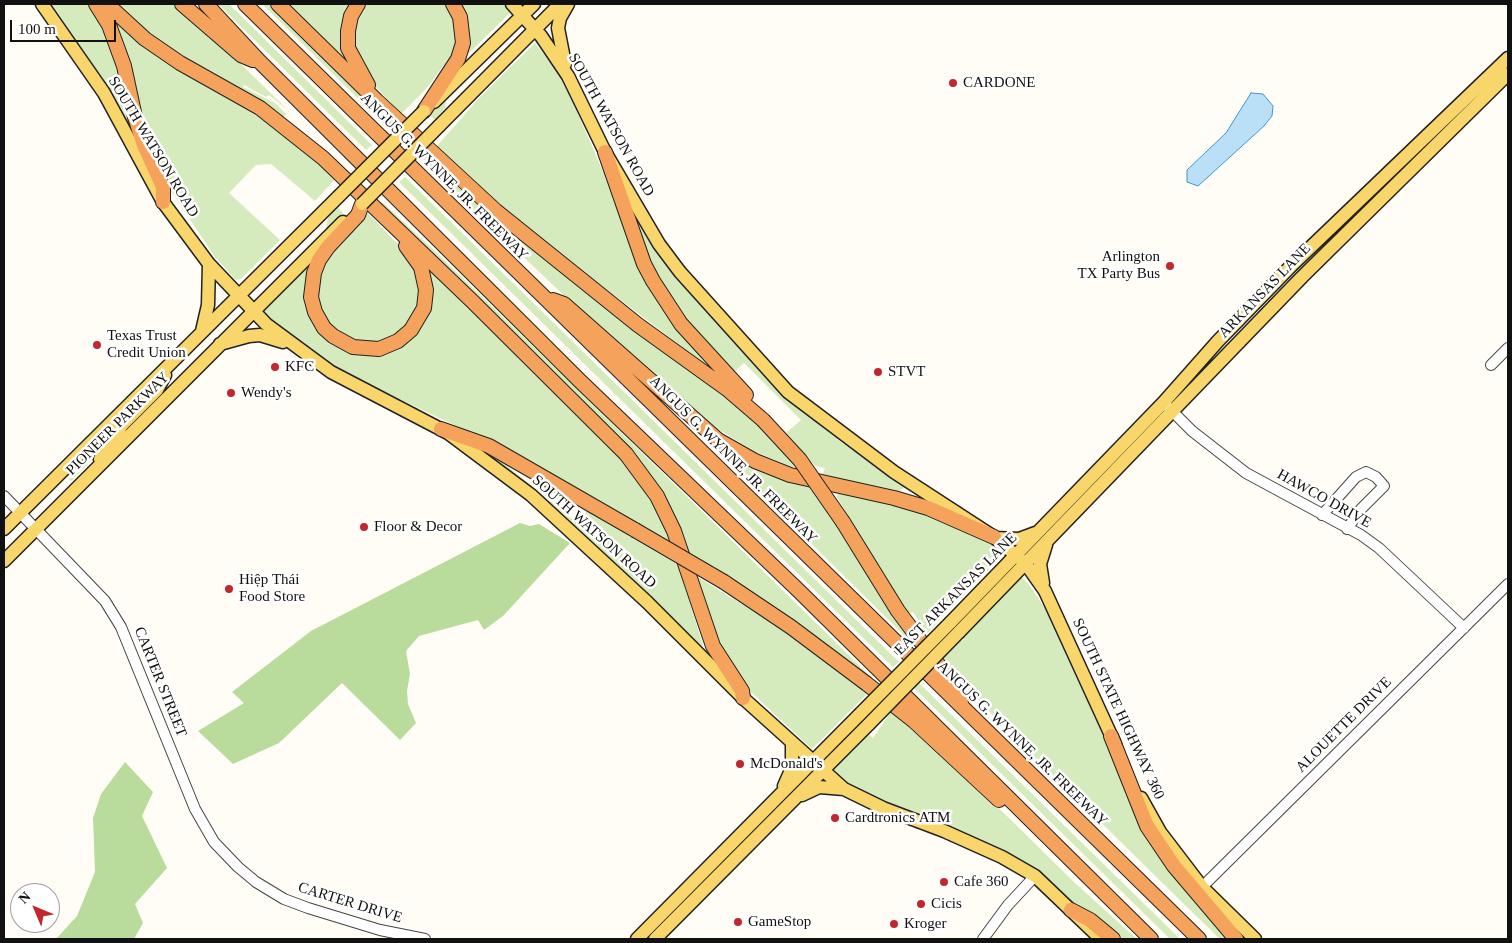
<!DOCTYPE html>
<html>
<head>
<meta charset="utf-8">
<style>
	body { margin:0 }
	#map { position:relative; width:1512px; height:943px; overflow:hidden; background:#fffdf5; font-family:Georgia,serif }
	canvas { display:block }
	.frame { position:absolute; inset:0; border:5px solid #111; pointer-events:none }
	.north { position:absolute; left:10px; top:883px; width:50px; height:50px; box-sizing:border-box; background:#fff; border:1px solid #a0a0a0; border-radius:50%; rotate:315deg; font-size:14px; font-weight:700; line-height:20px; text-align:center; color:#111 }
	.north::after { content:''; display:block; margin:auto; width:18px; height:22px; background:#c4262e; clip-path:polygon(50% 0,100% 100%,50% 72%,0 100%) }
	.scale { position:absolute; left:10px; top:20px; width:106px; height:22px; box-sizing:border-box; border:2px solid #111; border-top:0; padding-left:6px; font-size:15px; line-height:18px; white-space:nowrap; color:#111; -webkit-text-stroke:4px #fff; paint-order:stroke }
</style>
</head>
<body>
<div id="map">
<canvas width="1512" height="943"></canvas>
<div class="frame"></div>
<div class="north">N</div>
<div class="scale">100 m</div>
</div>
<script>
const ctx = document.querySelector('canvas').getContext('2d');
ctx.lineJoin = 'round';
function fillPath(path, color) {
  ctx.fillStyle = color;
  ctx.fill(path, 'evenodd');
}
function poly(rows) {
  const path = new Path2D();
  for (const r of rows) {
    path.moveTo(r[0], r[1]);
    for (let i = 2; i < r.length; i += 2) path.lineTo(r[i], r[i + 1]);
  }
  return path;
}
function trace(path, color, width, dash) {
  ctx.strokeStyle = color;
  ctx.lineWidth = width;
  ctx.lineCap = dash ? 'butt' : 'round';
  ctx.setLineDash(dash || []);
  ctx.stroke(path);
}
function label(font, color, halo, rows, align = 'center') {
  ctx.font = font + ' Georgia,serif';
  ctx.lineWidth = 5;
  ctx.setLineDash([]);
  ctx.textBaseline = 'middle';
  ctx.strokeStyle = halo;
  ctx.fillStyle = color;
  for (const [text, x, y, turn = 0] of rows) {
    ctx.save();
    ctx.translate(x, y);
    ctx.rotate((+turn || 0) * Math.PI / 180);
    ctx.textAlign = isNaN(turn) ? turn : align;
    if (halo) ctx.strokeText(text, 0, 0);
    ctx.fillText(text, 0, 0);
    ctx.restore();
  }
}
fillPath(poly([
	[49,4,89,4,103,31,116,66,129,123,126,124,100,78],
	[115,4,176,4,213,37,288,110,269,95,266,97,244,85,243,87,275,103,286,114,283,118,178,55,146,33],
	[218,4,229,4,372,145,366,150],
	[262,4,272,4,394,122,388,128],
	[285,4,350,4,343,20,342,43,345,54,340,59],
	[360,4,448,4,452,11,457,37,454,52,426,89,401,114,366,76,353,52,351,23],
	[457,4,504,4,511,12,461,61],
	[107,13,126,32,165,61,254,113,287,136,335,179,315,201,271,164,256,165,229,193,280,240,241,279,236,280,215,257,163,179],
	[535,43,559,74,571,98,604,174,633,252,672,322,713,370,520,224,436,147,480,97],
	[447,96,445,108,435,120,429,114],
	[427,156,458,187,501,224,718,388,775,439,800,470,753,451,702,419,570,301,422,161],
	[405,177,899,662,893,667,399,182],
	[382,202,436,252,716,525,869,675,867,678,685,554,650,478,379,205],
	[337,206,343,213,326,229,328,217],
	[368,213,410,257,418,272,421,301,410,323,389,340,366,345,334,334,315,306,322,263],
	[636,222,668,268,762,374,804,413,841,442,905,485,904,488,900,491,822,476,825,468,815,466,786,433,801,420,744,363,733,373,684,318,654,271],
	[429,266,627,463,656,505,674,548,484,439,342,372,317,357,261,313,308,267,310,269,308,305,359,352,413,332,425,270],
	[697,431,709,439,813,485,912,636,908,639],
	[107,434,109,435,86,466,71,481,69,479],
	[466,439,678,565,703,645,700,646,575,526],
	[505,462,587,511,577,523,505,464],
	[838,491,907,504,987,539,1004,554,942,617,936,613,935,618,937,623,927,634,913,612,908,614,866,548,837,497],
	[693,574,811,647,870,691,812,749,736,678,724,659],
	[1019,576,1022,577,1030,586,1050,616,1130,797,1232,939,1220,939,1190,910,1019,742,981,703,940,656,955,642,964,640,960,635],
	[916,680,1180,939,1170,939,912,686],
	[892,710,952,762,1076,884,1137,939,1119,939,1027,867,853,788,829,770,866,731,873,738]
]), '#d5ebbd');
fillPath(poly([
	[520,523,530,526,539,524,570,543,503,616,484,630,478,620,419,636,406,651,410,674,407,691,408,704,416,723,400,740,342,683,279,743,233,764,198,731,244,703,232,692,311,631],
	[125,762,153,792,142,816,167,868,135,904,143,923,134,939,56,939,77,916,95,872,93,818,101,794]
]), '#b9dc9c');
const water = poly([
	[1251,93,1263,94,1273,106,1272,116,1264,126,1198,186,1187,182,1187,170,1226,133,1251,93]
]);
fillPath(water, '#b9e0f7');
trace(water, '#3f96cf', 1);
const minor = poly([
	[1491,365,1508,348],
	[1168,407,1192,431,1246,473,1361,535,1379,548,1464,628],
	[4,496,105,601,121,627,195,809,214,842,238,867,256,882,284,899,308,908,380,930,425,939],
	[1322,515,1356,477,1366,472,1376,477,1384,486,1361,509,1347,529],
	[1202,887,1508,584],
	[983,939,1008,905,1035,876]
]);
const major = poly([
	[42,4,104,93,163,202,209,264,266,324,331,372,448,433,531,495,647,602,743,698,844,789,883,808,944,831,1002,857,1035,876,1101,939],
	[512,4,541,36,568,76,605,152,659,244,680,272,788,392,894,472,994,537,1026,564,1045,591,1115,744],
	[565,64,558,28,560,18,568,4],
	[434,102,534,4],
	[439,126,560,4],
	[202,331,208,305,209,264],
	[220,344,249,336,260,335,283,342],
	[100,459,122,425,157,390,165,375],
	[4,529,338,197],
	[996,538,1019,539,1035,533],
	[4,561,343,222],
	[1043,583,1040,564,1046,545],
	[950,623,1164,402,1218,341,1291,266,1508,58],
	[959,632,1302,277,1508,74],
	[784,786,792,768,792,743],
	[802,795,819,787,844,789],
	[1141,798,1160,832,1202,887,1255,939],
	[637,939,859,715],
	[655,939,869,724]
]);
const highway = poly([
	[96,4,109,25,124,66,135,117,144,145,163,187,163,202],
	[107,4,145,39,180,63,260,108,323,158,472,301,626,454,657,496,674,531,713,646,742,691,743,698],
	[182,4,241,55,253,60],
	[206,4,259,61,580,381,799,591,1151,939],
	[245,4,1199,939],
	[278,4,377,101,496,211,638,325,727,389,763,420],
	[358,4,351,16,348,31,348,48,368,85],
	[424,111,458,59,463,43,460,17,453,4],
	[605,152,644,264,653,281,681,324,746,395],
	[362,204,358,215,328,247,319,260,314,273,311,297,315,312,324,328,333,336,353,347,379,349,398,341,411,330,424,308,426,290,421,267,406,246],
	[553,300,564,304,718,440,755,461,790,475,894,498,928,508,994,537],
	[441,429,489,446,635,530],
	[843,522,898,611,955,687,961,703],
	[724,582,791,627,867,684,914,721,999,800],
	[1111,736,1147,826,1174,866,1236,939],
	[1071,910,1090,920,1113,939]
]);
trace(minor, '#444', 12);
trace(major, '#222', 15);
trace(highway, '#222', 16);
trace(minor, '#fff', 10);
trace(major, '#f9d66b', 12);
trace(highway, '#f5a25d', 14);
const majorBridge = poly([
	[338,197,424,111],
	[362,204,439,126],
	[859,715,950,623],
	[869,724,959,632]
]);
const highwayBridge = poly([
	[763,420,800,460,843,522],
	[635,530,724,582]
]);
trace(majorBridge, '#222', 15, []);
trace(highwayBridge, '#222', 16, []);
trace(majorBridge, '#f9d66b', 12);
trace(highwayBridge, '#f5a25d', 14);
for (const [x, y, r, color] of [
	[953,83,5,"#c4262e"],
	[1170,266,5,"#c4262e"],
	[97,345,5,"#c4262e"],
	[275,367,5,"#c4262e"],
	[878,372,5,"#c4262e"],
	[231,393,5,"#c4262e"],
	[364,527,5,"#c4262e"],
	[229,589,5,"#c4262e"],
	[740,764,5,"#c4262e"],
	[835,818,5,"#c4262e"],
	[944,882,5,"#c4262e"],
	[921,904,5,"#c4262e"],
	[738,922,5,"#c4262e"],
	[894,924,5,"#c4262e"]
]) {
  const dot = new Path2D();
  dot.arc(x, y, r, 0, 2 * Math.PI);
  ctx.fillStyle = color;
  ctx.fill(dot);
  trace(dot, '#fff', 2);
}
label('15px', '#111', '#fff', [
	["CARDONE",963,83],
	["Arlington",1160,257,"right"],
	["TX Party Bus",1160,274,"right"],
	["Texas Trust",107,336],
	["Credit Union",107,353],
	["KFC",285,367],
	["STVT",888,372],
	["Wendy's",241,393],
	["Floor & Decor",374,527],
	["Hiệp Thái",239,580],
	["Food Store",239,597],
	["McDonald's",750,764],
	["Cardtronics ATM",845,818],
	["Cafe 360",954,882],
	["Cicis",931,904],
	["GameStop",748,922],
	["Kroger",904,924]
], 'left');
label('15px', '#111', '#fff', [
	["SOUTH WATSON ROAD",611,125,61],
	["SOUTH WATSON ROAD",153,147,59],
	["ANGUS G. WYNNE, JR. FREEWAY",444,177,45],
	["ARKANSAS LANE",1265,291,-46],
	["PIONEER PARKWAY",118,424,-45],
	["ANGUS G. WYNNE, JR. FREEWAY",733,460,45],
	["HAWCO DRIVE",1324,499,29],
	["SOUTH WATSON ROAD",594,532,42],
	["EAST ARKANSAS LANE",956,594,-45],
	["CARTER STREET",160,682,68],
	["SOUTH STATE HIGHWAY 360",1118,709,65],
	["ALOUETTE DRIVE",1344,725,-45],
	["ANGUS G. WYNNE, JR. FREEWAY",1022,744,44],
	["CARTER DRIVE",350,903,17]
]);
</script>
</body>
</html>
